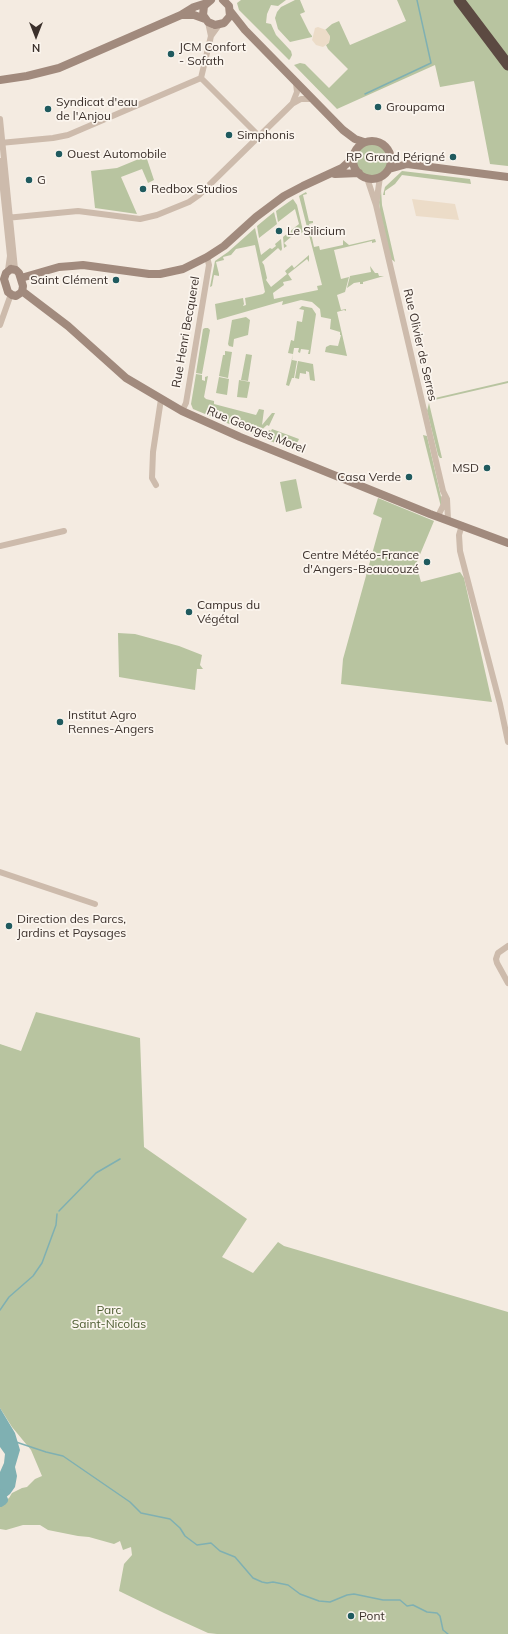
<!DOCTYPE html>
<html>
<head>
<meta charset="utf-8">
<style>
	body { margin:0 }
	#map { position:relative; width:508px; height:1634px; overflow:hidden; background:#f4ebe1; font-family:Mulish,sans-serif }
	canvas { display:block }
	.north { position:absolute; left:16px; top:16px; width:40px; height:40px; -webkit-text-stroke:3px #fbf5ee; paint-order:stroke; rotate:180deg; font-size:11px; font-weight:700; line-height:16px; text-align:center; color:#3b302b }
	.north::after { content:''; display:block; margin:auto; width:14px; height:18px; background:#3b302b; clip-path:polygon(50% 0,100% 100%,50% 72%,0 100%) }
</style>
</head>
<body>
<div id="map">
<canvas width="508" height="1634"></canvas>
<div class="north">N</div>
</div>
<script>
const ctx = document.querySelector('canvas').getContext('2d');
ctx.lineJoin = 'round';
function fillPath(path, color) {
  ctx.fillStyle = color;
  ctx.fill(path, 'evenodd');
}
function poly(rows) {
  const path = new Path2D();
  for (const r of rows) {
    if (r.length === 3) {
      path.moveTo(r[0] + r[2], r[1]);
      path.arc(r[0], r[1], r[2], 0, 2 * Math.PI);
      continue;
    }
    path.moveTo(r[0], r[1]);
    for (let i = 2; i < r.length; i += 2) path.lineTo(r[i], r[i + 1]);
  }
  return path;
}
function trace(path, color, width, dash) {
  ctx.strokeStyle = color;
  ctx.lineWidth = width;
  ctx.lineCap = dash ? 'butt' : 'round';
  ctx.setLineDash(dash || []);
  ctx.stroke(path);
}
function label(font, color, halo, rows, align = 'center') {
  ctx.font = font + ' Mulish,sans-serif';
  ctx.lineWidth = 3.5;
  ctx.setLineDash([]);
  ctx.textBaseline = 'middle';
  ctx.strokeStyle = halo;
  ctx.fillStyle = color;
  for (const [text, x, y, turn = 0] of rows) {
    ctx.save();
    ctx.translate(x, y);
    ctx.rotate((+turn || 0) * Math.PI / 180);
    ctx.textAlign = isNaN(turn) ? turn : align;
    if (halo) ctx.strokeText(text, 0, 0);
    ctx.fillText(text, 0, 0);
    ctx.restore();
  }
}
fillPath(poly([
	[241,0,286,0,278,6,271,5,267,14,266,23,271,24,276,35,291,51,292,55,290,59,289,60,239,10,237,3],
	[295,0,300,0,305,12,300,14,309,32,312,36,312,37,290,42,278,29,275,18,277,12,281,7],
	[397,0,508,0,508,166,490,164,474,81,440,87,435,65,337,109,294,65,300,63,305,64,329,88,348,69,328,49,326,45,329,42,330,37,325,30,332,24,339,21,350,45,406,21],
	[372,160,16],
	[146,156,154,180,148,183,142,169,121,177,137,214,95,208,91,171,117,168],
	[402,171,470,179,471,184,402,175,395,184,385,191,385,195,383,195,385,187],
	[381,189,382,205,395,262,391,259,380,212,379,202],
	[306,192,307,194,303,195,309,221,313,221,313,223,309,224,314,247,319,246,320,250,343,245,343,240,349,245,375,239,376,242,372,243,372,241,334,250,341,279,349,277,345,292,337,295,341,310,346,309,346,311,344,310,337,312,347,356,325,352,326,347,330,345,338,346,341,335,340,335,340,332,330,329,331,319,321,317,320,309,312,302,301,300,282,305,283,301,217,320,215,304,243,298,244,304,243,306,246,305,245,298,263,294,265,292,255,245,236,249,231,255,223,257,224,260,216,262,219,274,219,276,214,275,212,286,210,287,215,261,228,252,255,228,261,255,270,248,272,249,276,246,275,244,281,239,282,249,281,251,278,248,262,262,264,265,267,278,266,280,271,287,287,274,285,271,292,265,294,268,309,255,309,262,307,259,288,274,292,280,283,282,284,285,273,293,274,299,318,290,317,286,322,285,299,196],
	[293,199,297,205,303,231,302,233,299,230,284,243,287,246,284,248,283,237,299,224,295,209,278,222,276,211],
	[274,212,277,224,259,238,257,226],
	[370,266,375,273,378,273,379,276,384,276,363,282,363,284,360,284,360,282,354,283,347,288,350,276,371,272],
	[302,306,312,308,316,314,310,354,308,354,309,350,301,349,300,353,298,352,299,348,294,348,292,360,297,361,294,378,292,378,289,386,286,385,293,354,288,353,291,340,294,341,297,321,302,322,304,310,299,309],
	[246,317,250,320,248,335,234,339,233,347,229,346,228,344,232,320],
	[205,328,208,328,210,330,202,374,196,373,203,329],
	[225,351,232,352,228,378,219,376,223,355,225,355],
	[246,354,252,355,248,381,241,380],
	[298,361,313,364,315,381,310,380,309,372,306,371,306,374,300,373,299,379,295,378],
	[196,374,202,375,202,380,205,381,205,377,208,376,204,397,206,399,214,401,214,404,256,415,259,409,264,410,262,425,272,413,275,413,269,426,267,425,256,435,193,409,191,404],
	[219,377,229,379,227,395,216,393],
	[239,380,250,382,247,398,237,397],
	[508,381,508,383,430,401,435,398],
	[429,403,442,458,440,458,438,455,427,411],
	[272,429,299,439,294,450,265,439,269,430,271,431],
	[423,435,427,436,442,501,441,507],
	[296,479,302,508,286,512,280,482],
	[378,498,434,521,416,564,421,582,460,572,464,578,492,702,341,684,343,659,382,518,373,514],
	[118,633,135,634,179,646,202,655,200,665,203,669,197,669,195,690,119,677],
	[36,1012,140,1038,144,1147,247,1219,222,1257,253,1273,278,1242,284,1246,508,1312,508,1634,217,1634,208,1633,164,1613,119,1591,124,1564,132,1555,131,1547,123,1550,120,1541,114,1544,89,1537,78,1536,48,1530,40,1525,23,1525,6,1530,0,1529,0,1504,9,1498,12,1493,22,1488,27,1487,35,1479,42,1476,31,1450,12,1427,0,1408,0,1044,21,1051]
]), '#b8c4a0');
fillPath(poly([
	[318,27,326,30,330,36,329,43,323,47,316,45,312,40,315,28],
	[412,199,455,204,459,220,416,216]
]), '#ecdcc8');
fillPath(poly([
	[0,1408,15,1433,20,1450,15,1467,17,1476,15,1487,10,1494,5,1498,0,1497,0,1472,4,1463,5,1454,0,1447]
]), '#7fb0b2');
trace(poly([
	[365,94,431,63,417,0],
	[59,1211,96,1173,120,1159],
	[0,1310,9,1297,33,1276,42,1263,56,1225,57,1214],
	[16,1442,46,1452,63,1456,130,1502,141,1513,170,1519,180,1528,185,1536,197,1545,211,1543,220,1551,235,1557,253,1578,262,1582,267,1583,273,1582,288,1585,300,1594,319,1601,330,1602,347,1595,354,1594,383,1600,400,1600,407,1606,413,1605,427,1612,437,1613,440,1616,443,1630,448,1634]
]), '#7fb0b2', 1.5);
trace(poly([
	[0,1494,3,1500,0,1502]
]), '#7fb0b2', 10);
trace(poly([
	[211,36,219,25],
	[201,78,259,136],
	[293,102,297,92,296,83],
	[0,119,15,269],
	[0,143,53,138,68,135,201,78,211,36,208,22],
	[0,161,10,256,8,270],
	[367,178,376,205,443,491,447,499,448,520],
	[376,205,380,177],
	[6,218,78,211,140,219,157,215,189,202,199,195,292,104,301,99,312,99],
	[0,325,11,294],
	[182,411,186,403,209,265,207,257],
	[156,485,152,478,153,452,161,399],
	[438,516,444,504,444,498],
	[462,525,459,535,460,551,500,704,508,742],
	[0,546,64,531],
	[0,872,95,904],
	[508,946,498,953,496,959,497,963,508,983]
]), '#cdbbac', 6);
trace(poly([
	[211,0,204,6,203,15,208,22,215,25,224,23,230,16,229,6,223,0],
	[230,11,245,30,343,130,355,139,364,142],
	[181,15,194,7,207,3],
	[0,80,27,76,59,68,181,15,194,15,205,19],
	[372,160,19],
	[389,169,407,164,508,177],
	[335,174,359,173],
	[11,269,16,270,19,273,23,286,22,292,16,296,12,295,8,292,4,279,6,273,11,269],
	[21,278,59,267,72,266,83,265,149,274,160,274,183,269,207,257,224,246,256,217,284,196,303,186,342,168,353,158],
	[22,291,68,326,126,378,182,411,240,437,430,514,508,543]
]), '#a18a7d', 8);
trace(poly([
	[459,0,508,65]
]), '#5c4a42', 11);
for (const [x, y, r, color] of [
	[171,54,4,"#1f5a5e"],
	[378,107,4,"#1f5a5e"],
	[48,109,4,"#1f5a5e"],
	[229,135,4,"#1f5a5e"],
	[59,154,4,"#1f5a5e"],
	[453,157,4,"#1f5a5e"],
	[29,180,4,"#1f5a5e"],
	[143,189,4,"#1f5a5e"],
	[279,231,4,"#1f5a5e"],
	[116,280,4,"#1f5a5e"],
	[487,468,4,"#1f5a5e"],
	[409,477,4,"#1f5a5e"],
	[427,562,4,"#1f5a5e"],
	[189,612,4,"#1f5a5e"],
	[60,722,4,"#1f5a5e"],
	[9,926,4,"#1f5a5e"],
	[351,1616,4,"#1f5a5e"]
]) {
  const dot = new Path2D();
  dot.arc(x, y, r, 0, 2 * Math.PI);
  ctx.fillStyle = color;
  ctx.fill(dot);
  trace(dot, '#fbf5ee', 1.5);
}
label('12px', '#3b302b', '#fbf5ee', [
	["JCM Confort",179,47],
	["- Sofath",179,61],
	["Syndicat d'eau",56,102],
	["de l'Anjou",56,116],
	["Groupama",386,107],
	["Simphonis",237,135],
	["Ouest Automobile",67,154],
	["RP Grand Périgné",445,157,"right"],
	["G",37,180],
	["Redbox Studios",151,189],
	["Le Silicium",287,231],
	["Saint Clément",108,280,"right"],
	["MSD",479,468,"right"],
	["Casa Verde",401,477,"right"],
	["Centre Météo-France",419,555,"right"],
	["d'Angers-Beaucouzé",419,569,"right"],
	["Campus du",197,605],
	["Végétal",197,619],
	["Institut Agro",68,715],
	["Rennes-Angers",68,729],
	["Direction des Parcs,",17,919],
	["Jardins et Paysages",17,933],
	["Pont",359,1616]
], 'left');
label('12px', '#3b302b', '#fbf5ee', [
	["Rue Henri Becquerel",186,332,-80],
	["Rue Olivier de Serres",420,345,77],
	["Rue Georges Morel",256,430,22]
]);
label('12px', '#4a5a2e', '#fbf5ee', [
	["Parc",109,1310],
	["Saint-Nicolas",109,1324]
]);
</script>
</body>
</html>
